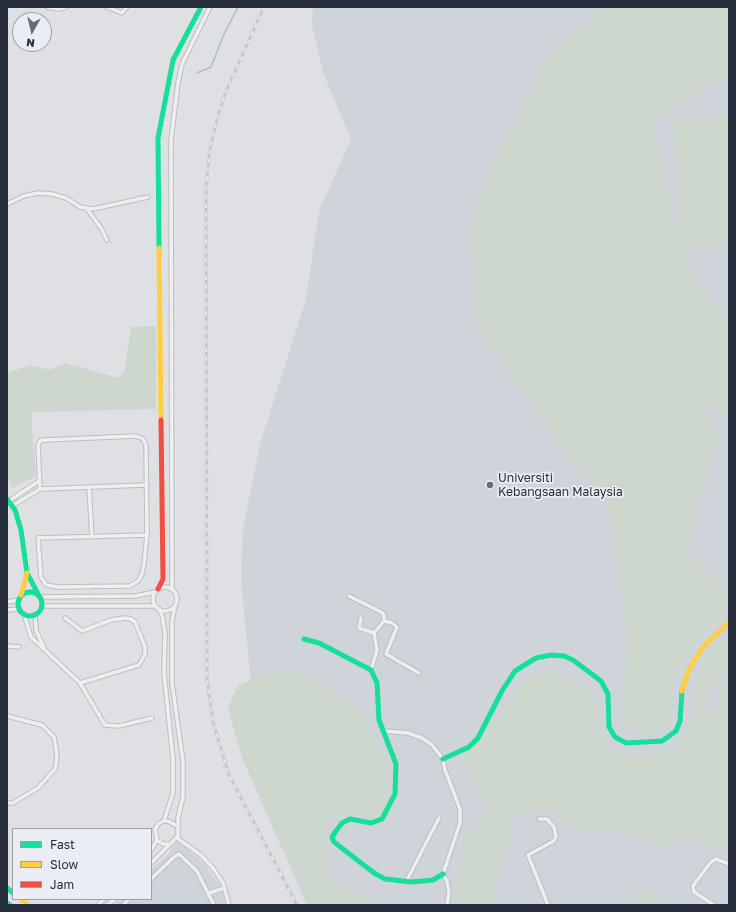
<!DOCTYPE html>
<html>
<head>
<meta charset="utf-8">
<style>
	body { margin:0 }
	#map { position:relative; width:736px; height:912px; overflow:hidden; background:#dee0e3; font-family:"Golos Text",sans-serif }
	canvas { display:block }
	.frame { position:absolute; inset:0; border:8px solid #252c3c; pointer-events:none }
	.legend { position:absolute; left:12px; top:828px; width:140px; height:72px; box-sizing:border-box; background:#eaeef4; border:1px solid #9ba0aa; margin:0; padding:5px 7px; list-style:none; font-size:12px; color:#252c3c }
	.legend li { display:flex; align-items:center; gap:8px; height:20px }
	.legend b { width:20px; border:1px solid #9ba0aa }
	.north { position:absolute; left:12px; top:12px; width:40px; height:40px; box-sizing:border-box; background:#eaeef4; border:1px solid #9ba0aa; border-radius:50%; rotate:188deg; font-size:11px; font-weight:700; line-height:16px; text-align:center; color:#252c3c }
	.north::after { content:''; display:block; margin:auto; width:14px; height:18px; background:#666b76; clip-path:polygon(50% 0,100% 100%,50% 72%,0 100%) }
</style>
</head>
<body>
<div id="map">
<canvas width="736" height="912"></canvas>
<div class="frame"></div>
<ul class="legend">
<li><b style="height:5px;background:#16e098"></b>Fast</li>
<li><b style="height:5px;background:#ffcf43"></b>Slow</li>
<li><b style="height:5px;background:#f24e42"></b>Jam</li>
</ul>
<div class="north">N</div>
</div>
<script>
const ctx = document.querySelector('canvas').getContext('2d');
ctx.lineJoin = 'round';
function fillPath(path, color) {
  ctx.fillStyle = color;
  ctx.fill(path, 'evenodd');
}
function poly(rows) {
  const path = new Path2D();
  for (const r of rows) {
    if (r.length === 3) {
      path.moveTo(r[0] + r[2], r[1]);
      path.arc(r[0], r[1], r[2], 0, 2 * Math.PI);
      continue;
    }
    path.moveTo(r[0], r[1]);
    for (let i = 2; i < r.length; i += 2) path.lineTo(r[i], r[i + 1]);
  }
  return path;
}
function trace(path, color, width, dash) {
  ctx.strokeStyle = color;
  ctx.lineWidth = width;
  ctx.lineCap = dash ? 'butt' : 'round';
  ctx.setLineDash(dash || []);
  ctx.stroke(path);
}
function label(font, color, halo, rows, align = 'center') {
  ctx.font = font + ' "Golos Text",sans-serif';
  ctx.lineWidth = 3.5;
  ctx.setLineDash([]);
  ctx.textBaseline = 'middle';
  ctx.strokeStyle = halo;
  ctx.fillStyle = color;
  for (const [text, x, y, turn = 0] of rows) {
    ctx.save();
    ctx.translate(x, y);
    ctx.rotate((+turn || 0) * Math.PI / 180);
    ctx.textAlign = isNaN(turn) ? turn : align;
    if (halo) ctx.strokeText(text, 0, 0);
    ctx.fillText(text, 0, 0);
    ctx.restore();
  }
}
fillPath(poly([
	[313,7,729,7,729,905,336,905,252,694,241,579,243,529,261,441,306,299,319,211,351,139,323,72,312,24],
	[177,841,203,862,222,888,226,905,114,905,120,899,151,899,151,870,170,852]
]), '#cfd3da');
fillPath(poly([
	[603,7,729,7,729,81,721,77,652,123,680,243,672,115,729,115,729,248,682,250,685,264,729,323,729,415,702,409,718,438,685,551,729,591,729,598,722,615,690,649,675,679,670,726,652,737,636,735,622,724,626,634,608,510,512,381,476,321,470,224,498,152,549,53],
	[156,326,156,409,31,412,36,476,13,488,7,477,7,373,30,365,50,370,65,363,119,378,125,369,131,327],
	[729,631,729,668,705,697,706,710,714,710,721,695,729,686,729,709,727,720,729,723,729,850,696,841,663,847,614,830,578,832,550,810,513,816,510,846,497,876,493,900,496,905,454,905,456,893,456,874,465,835,481,822,485,801,461,766,524,678,549,671,579,678,598,704,609,746,640,756,675,749,689,726,696,682,702,662,707,653],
	[296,669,362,711,382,747,392,782,384,810,379,817,372,819,354,814,343,815,334,820,327,830,325,839,332,878,382,905,307,905,242,758,228,708,238,685,271,671],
	[636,887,661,897,658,905,629,905]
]), '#ced7ce');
trace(poly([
	[197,73,211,67,224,34,238,7]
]), '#acbbcf', 1.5);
const street = poly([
	[47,7,59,9,66,7],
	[107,7,122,13,127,7],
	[7,204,24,196,38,193,52,194,66,198,80,207,93,209,148,197],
	[87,209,101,228,107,240],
	[89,488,92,537],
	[40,489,38,445,40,441,44,440,136,436,143,439,146,446,147,535,144,564,142,574,138,581,130,586,58,587,46,585,41,577,38,538,147,535],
	[40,489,146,485],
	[9,501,39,481],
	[12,506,40,489],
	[165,599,12],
	[172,589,171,140,178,83,182,64,210,7],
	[349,596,383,613,384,615,384,621,374,633,377,650,371,670],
	[41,597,135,596,155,592],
	[7,602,19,600],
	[42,606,155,606],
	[158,608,162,615,165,633,164,673,173,759,173,793,164,821],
	[7,610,20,609],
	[24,614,31,637,80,683,105,725,119,726,152,718],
	[35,614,36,630,44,648],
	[65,618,82,631,111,620,125,618,131,619,135,622,145,647,145,654,139,665,80,683],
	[361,618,359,628,374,633],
	[384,621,392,623,397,627,386,654,419,673],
	[7,646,19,647],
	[7,716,42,725,54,737,57,756,55,769,38,788,13,803,7,803],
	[383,731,408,733,422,738,432,745,443,759,445,770,460,809,460,823,443,874,447,881,449,893,447,905],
	[539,819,547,819,554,827,556,836,554,841,528,855,548,905],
	[177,838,201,855,213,868,223,883,229,905],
	[168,844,163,844,157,840,155,829,159,823,164,821,168,821,177,826],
	[151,850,157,840],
	[151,863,178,836,178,818,183,797,183,761,172,683,172,621,175,606],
	[151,879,174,857,179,854,197,871,214,905],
	[406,882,439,818],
	[209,893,224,888],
	[98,905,104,899],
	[107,905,115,899],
	[123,905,129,899],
	[714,905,694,892,693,886,710,863,716,859,729,864]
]);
trace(street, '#bcbec1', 5.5);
trace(street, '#edeef0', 3.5);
trace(poly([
	[159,248,158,138,173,60,201,7],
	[7,499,15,510,21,530,27,573,38,594],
	[30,604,12],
	[304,639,319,643,371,670,377,683,379,720,396,764,395,794,382,819,371,823,350,819,342,823,336,831,332,837,334,842,374,873,385,879,412,882,433,880,443,874],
	[443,759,469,747,478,738,502,691,515,671,536,658,551,655,564,656,573,660,601,681,608,694,609,727,615,737,626,743,662,741,676,731,680,721,682,691],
	[7,888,13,893],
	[7,903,10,905]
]), '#16e098', 5);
trace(poly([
	[159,248,161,420],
	[21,595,27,573],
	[682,691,689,669,703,647,729,622],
	[21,899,28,905]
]), '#ffcf43', 5);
trace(poly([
	[158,589,163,579,161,420]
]), '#f24e42', 5);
const rail = poly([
	[264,7,226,91,217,119,210,149,206,188,207,678,213,722,229,775,297,905]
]);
trace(rail, '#c7c8cb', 3);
trace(rail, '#eaeef4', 1.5, [4.5]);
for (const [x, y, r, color] of [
	[490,485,4,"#666b76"]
]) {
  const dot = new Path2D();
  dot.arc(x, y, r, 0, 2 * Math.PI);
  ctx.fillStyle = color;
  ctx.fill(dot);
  trace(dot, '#eaeef4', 1.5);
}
label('12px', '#252c3c', '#eaeef4', [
	["Universiti",498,478],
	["Kebangsaan Malaysia",498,492]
], 'left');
</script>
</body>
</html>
